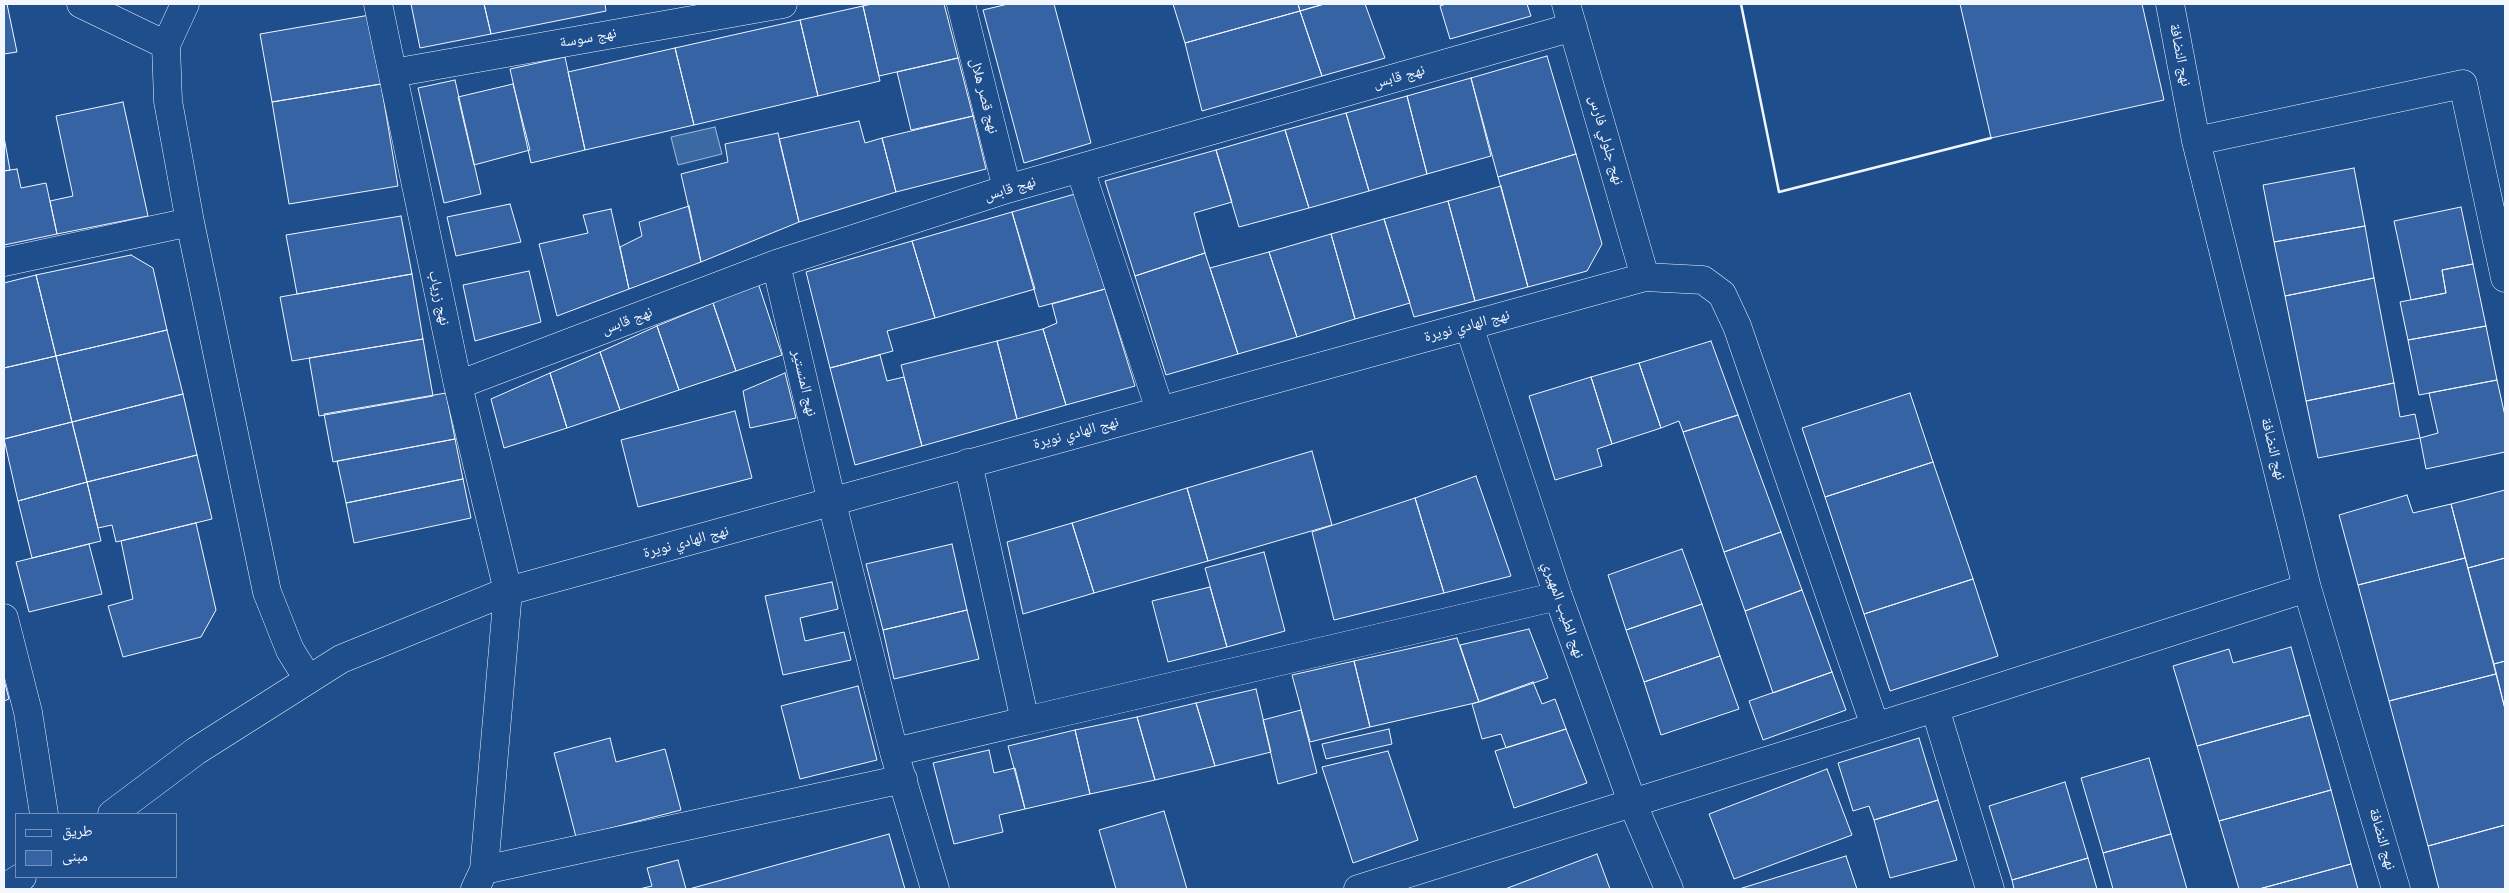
<!DOCTYPE html>
<html>
<head>
<meta charset="utf-8">
<style>
	body { margin:0 }
	#map { position:relative; width:2509px; height:893px; overflow:hidden; background:#1f4e8c; font-family:"Fira Sans","Noto Naskh Arabic",sans-serif }
	canvas { display:block }
	.frame { position:absolute; inset:0; border:5px solid #f2f6ff; pointer-events:none }
	.legend { position:absolute; left:15px; top:813px; width:162px; height:65px; box-sizing:border-box; background:#1f4e8c; border:1px solid #7391ba; margin:0; padding:6px 9px; list-style:none; font-size:15px; color:#f2f6ff }
	.legend li { display:flex; align-items:center; gap:10px; height:25px }
	.legend b { width:25px; border:1px solid #7391ba }
</style>
</head>
<body>
<div id="map">
<canvas width="2509" height="893"></canvas>
<div class="frame"></div>
<ul class="legend">
<li><b style="height:6px;background:#1f4e8c"></b>طريق</li>
<li><b style="height:14px;background:#3563a3"></b>مبنى</li>
</ul>
</div>
<script>
const ctx = document.querySelector('canvas').getContext('2d');
ctx.lineJoin = 'round';
function fillPath(path, color) {
  ctx.fillStyle = color;
  ctx.fill(path, 'evenodd');
}
function poly(rows) {
  const path = new Path2D();
  for (const r of rows) {
    path.moveTo(r[0], r[1]);
    for (let i = 2; i < r.length; i += 2) path.lineTo(r[i], r[i + 1]);
  }
  return path;
}
function trace(path, color, width, dash) {
  ctx.strokeStyle = color;
  ctx.lineWidth = width;
  ctx.lineCap = dash ? 'butt' : 'round';
  ctx.setLineDash(dash || []);
  ctx.stroke(path);
}
function label(font, color, halo, rows, align = 'center') {
  ctx.font = font + ' "Fira Sans","Noto Naskh Arabic",sans-serif';
  ctx.lineWidth = 4;
  ctx.setLineDash([]);
  ctx.textBaseline = 'middle';
  ctx.strokeStyle = halo;
  ctx.fillStyle = color;
  for (const [text, x, y, turn = 0] of rows) {
    ctx.save();
    ctx.translate(x, y);
    ctx.rotate((+turn || 0) * Math.PI / 180);
    ctx.textAlign = isNaN(turn) ? turn : align;
    if (halo) ctx.strokeText(text, 0, 0);
    ctx.fillText(text, 0, 0);
    ctx.restore();
  }
}
const water = poly([
	[715,127,722,154,678,165,671,137,715,127]
]);
fillPath(water, '#3b69a3');
trace(water, '#a8bbd7', 1);
const building = poly([
	[4,4,7,4,17,52,4,54,4,4],
	[411,4,484,4,491,34,420,48,411,4],
	[484,4,605,4,606,11,491,34,484,4],
	[872,4,944,4,958,58,879,76,863,6,872,4],
	[1008,4,1054,4,1091,143,1024,163,983,10,1008,4],
	[1173,4,1298,4,1300,11,1185,43,1173,4],
	[1298,4,1324,4,1300,11,1298,4],
	[1324,4,1365,4,1385,58,1322,76,1300,11,1324,4],
	[1446,4,1527,4,1531,16,1450,39,1440,6,1446,4],
	[1960,4,2142,4,2164,100,1991,138,1960,4],
	[863,6,880,81,818,96,800,20,863,6],
	[1300,11,1322,76,1202,111,1185,43,1300,11],
	[370,15,381,84,272,102,260,34,370,15],
	[800,20,818,96,694,125,675,48,800,20],
	[675,48,694,125,585,150,568,72,675,48],
	[1547,56,1576,154,1498,177,1471,78,1547,56],
	[565,57,585,150,531,163,510,69,565,57],
	[958,58,973,116,911,130,897,72,958,58],
	[1471,78,1491,156,1427,174,1407,96,1471,78],
	[455,80,481,194,444,203,418,88,455,80],
	[381,84,398,186,289,204,272,102,381,84],
	[513,84,530,150,474,165,458,97,513,84],
	[1407,96,1427,174,1369,191,1346,113,1407,96],
	[123,102,148,216,57,234,50,201,73,196,56,116,123,102],
	[1346,113,1369,191,1309,208,1285,130,1346,113],
	[973,116,986,169,896,192,882,138,973,116],
	[859,121,865,143,882,138,896,192,799,222,779,139,859,121],
	[1285,130,1309,208,1239,227,1216,150,1285,130],
	[778,133,799,222,701,262,681,174,728,162,725,144,778,133],
	[4,137,10,170,4,171,4,137],
	[1216,150,1232,202,1194,213,1205,253,1135,276,1105,181,1216,150],
	[1576,154,1602,244,1587,271,1528,287,1498,177,1576,154],
	[2354,168,2365,226,2274,242,2263,185,2354,168],
	[17,169,21,188,46,183,57,234,4,245,4,171,17,169],
	[1501,186,1528,287,1475,301,1448,201,1501,186],
	[1075,194,1105,289,1039,307,1012,212,1075,194],
	[1448,201,1475,301,1414,317,1384,219,1448,201],
	[510,204,521,242,456,256,447,217,510,204],
	[689,206,701,262,629,289,620,247,642,236,639,222,689,206],
	[2461,207,2473,264,2442,270,2446,293,2411,300,2394,221,2461,207],
	[611,209,629,289,557,316,539,244,588,233,583,215,611,209],
	[1012,212,1035,289,935,318,912,241,1012,212],
	[401,216,412,274,297,294,286,235,401,216],
	[1384,219,1410,303,1355,319,1331,234,1384,219],
	[2365,226,2374,278,2285,296,2274,242,2365,226],
	[1331,234,1355,319,1297,337,1269,252,1331,234],
	[912,241,935,318,887,331,893,351,830,368,806,272,912,241],
	[1269,252,1297,337,1238,354,1210,268,1269,252],
	[1205,253,1238,354,1166,375,1135,276,1205,253],
	[131,255,153,268,167,330,56,356,36,275,131,255],
	[2473,264,2486,326,2408,340,2400,302,2446,293,2442,270,2473,264],
	[529,271,541,322,475,341,463,285,529,271],
	[412,274,423,339,292,361,280,297,412,274],
	[36,275,56,356,4,368,4,283,36,275],
	[2374,278,2394,383,2306,401,2285,296,2374,278],
	[758,283,782,355,736,371,713,303,758,283],
	[1105,289,1135,386,1066,405,1043,329,1057,323,1052,304,1105,289],
	[713,303,736,371,679,390,657,326,713,303],
	[657,326,679,390,620,410,600,352,657,326],
	[2486,326,2497,380,2419,395,2408,340,2486,326],
	[1043,329,1066,405,1017,419,997,341,1043,329],
	[167,330,183,394,72,422,56,356,167,330],
	[423,339,433,396,319,416,309,358,423,339],
	[997,341,1017,419,922,446,901,365,997,341],
	[1711,341,1738,415,1683,432,1679,421,1661,428,1639,363,1711,341],
	[600,352,620,410,567,428,550,373,600,352],
	[880,355,887,381,904,377,922,446,855,465,830,368,880,355],
	[56,356,72,422,4,439,4,368,56,356],
	[1639,363,1661,428,1612,444,1591,377,1639,363],
	[550,373,567,428,504,448,491,399,550,373],
	[785,373,796,418,750,428,743,391,785,373],
	[1591,377,1612,444,1597,449,1602,466,1555,480,1529,396,1591,377],
	[2497,380,2505,416,2505,452,2426,469,2420,438,2438,433,2429,393,2497,380],
	[2394,383,2400,417,2415,414,2420,438,2318,458,2306,401,2394,383],
	[446,393,455,439,333,462,324,414,446,393],
	[1910,393,1933,462,1825,497,1802,428,1910,393],
	[183,394,197,455,87,482,72,422,183,394],
	[735,411,752,478,638,507,621,440,735,411],
	[1738,415,1781,532,1724,552,1683,432,1738,415],
	[72,422,87,482,18,501,4,439,72,422],
	[455,439,463,479,346,503,337,461,455,439],
	[1312,451,1332,525,1208,561,1187,488,1312,451],
	[197,455,212,519,116,542,112,525,98,528,87,482,197,455],
	[1933,462,1973,579,1864,614,1825,497,1933,462],
	[1476,476,1511,576,1444,593,1415,498,1476,476],
	[463,479,471,518,354,543,346,503,463,479],
	[87,482,101,541,32,558,18,501,87,482],
	[1187,488,1208,561,1094,593,1072,523,1187,488],
	[2505,490,2505,558,2468,568,2451,504,2505,490],
	[2407,495,2413,513,2451,504,2465,558,2358,585,2339,515,2407,495],
	[1415,498,1444,593,1334,620,1312,532,1415,498],
	[196,523,216,610,201,637,123,657,108,606,133,599,121,541,196,523],
	[1072,523,1094,593,1023,614,1007,542,1072,523],
	[1781,532,1802,590,1745,611,1724,552,1781,532],
	[89,544,102,594,29,612,16,562,89,544],
	[952,544,967,610,883,630,866,564,952,544],
	[1682,549,1702,604,1626,630,1608,575,1682,549],
	[1264,552,1285,631,1227,647,1205,568,1264,552],
	[2465,558,2496,674,2389,701,2358,585,2465,558],
	[2505,558,2505,661,2494,664,2468,568,2505,558],
	[1973,579,1998,656,1890,691,1864,614,1973,579],
	[832,582,838,609,800,618,805,641,844,632,851,660,783,675,765,596,832,582],
	[1210,587,1227,647,1168,662,1152,601,1210,587],
	[1802,590,1832,672,1773,693,1745,611,1802,590],
	[1702,604,1720,656,1644,682,1626,630,1702,604],
	[967,610,979,659,894,679,883,630,967,610],
	[1529,629,1548,678,1479,702,1460,645,1529,629],
	[1457,638,1479,702,1370,727,1354,661,1457,638],
	[2291,647,2310,715,2197,746,2173,666,2229,649,2233,663,2291,647],
	[1720,656,1739,709,1661,735,1644,682,1720,656],
	[1354,661,1370,727,1310,742,1292,675,1354,661],
	[2505,661,2505,709,2494,664,2505,661],
	[1832,672,1846,710,1763,740,1749,701,1832,672],
	[2496,674,2505,709,2505,825,2428,846,2389,701,2496,674],
	[4,680,9,699,4,701,4,680],
	[1533,682,1542,704,1555,699,1566,729,1506,748,1501,734,1482,739,1472,704,1533,682],
	[858,686,877,760,800,779,781,706,858,686],
	[1256,689,1271,752,1215,766,1196,703,1256,689],
	[1196,703,1215,766,1155,780,1137,717,1196,703],
	[1301,710,1317,773,1278,784,1263,720,1301,710],
	[2310,715,2331,790,2219,821,2197,746,2310,715],
	[1137,717,1155,780,1090,794,1075,730,1137,717],
	[1389,729,1392,744,1326,759,1322,744,1389,729],
	[1566,729,1587,783,1514,808,1495,751,1566,729],
	[1075,730,1090,794,1025,809,1008,746,1075,730],
	[610,738,616,762,665,749,681,810,576,837,554,753,610,738],
	[1919,738,1938,800,1874,820,1869,806,1853,811,1838,763,1919,738],
	[989,750,994,773,1015,768,1025,809,999,815,1003,832,954,844,933,763,989,750],
	[1388,751,1418,840,1353,863,1322,767,1388,751],
	[2149,758,2171,834,2103,853,2081,778,2149,758],
	[1827,769,1852,835,1734,879,1709,814,1827,769],
	[2065,782,2088,858,2012,880,1989,806,2065,782],
	[2331,790,2351,864,2259,889,2239,889,2219,821,2331,790],
	[1938,800,1957,860,1890,878,1874,820,1938,800],
	[1164,811,1187,889,1116,889,1099,830,1164,811],
	[2505,825,2505,889,2439,889,2428,846,2505,825],
	[889,834,905,889,689,889,889,834],
	[2171,834,2187,889,2113,889,2103,853,2171,834],
	[1597,854,1610,889,1505,889,1597,854],
	[1846,856,1857,889,1739,889,1846,856],
	[2088,858,2097,889,2014,889,2012,880,2088,858],
	[678,860,686,889,639,889,652,886,647,868,678,860],
	[2351,864,2358,889,2259,889,2351,864]
]);
fillPath(building, '#3563a3');
trace(building, '#f2f6ff', 1);
const street = poly([
	[81,4,166,45],
	[378,4,458,385,508,591,484,870,475,889],
	[961,4,1007,189],
	[1566,4,1645,277],
	[2170,4,2196,141,2307,588,2396,889],
	[393,73,783,4],
	[2196,141,2463,84,2505,278],
	[1080,169,1160,410],
	[190,222,267,592,290,650,308,679],
	[4,262,190,222,168,101,166,45,185,4],
	[776,264,832,503,894,752,935,889],
	[1469,326,1558,596,1632,802,1669,889],
	[458,385,776,264,1007,189,1573,27],
	[968,463,1025,721,1558,596],
	[4,618,28,712,44,814],
	[1935,708,1990,889],
	[894,752,1025,721],
	[112,814,196,751,341,659,508,591,1645,277,1703,280,1722,294,1737,326,1875,726],
	[484,870,903,779],
	[4,888,22,877],
	[1358,889,1935,708,2307,588]
]);
trace(street, '#f2f6ff', 29);
trace(street, '#1f4e8c', 28);
trace(poly([
	[1741,4,1779,192,1991,138]
]), '#f2f6ff', 2.5);
label('15px', '#f2f6ff', '#1f4e8c', [
	["نهج سوسة",588,38,-10],
	["نهج النضافة",2180,55,79],
	["نهج قابس",1399,77,-16],
	["نهج قصر هلال",984,96,76],
	["نهج جلولي فارس",1606,140,74],
	["نهج قابس",1010,189,-17],
	["نهج زرياب",439,298,78],
	["نهج قابس",627,321,-21],
	["نهج الهادي نويرة",1467,326,-15],
	["نهج المنستير",804,383,77],
	["نهج الهادي نويرة",1076,433,-15],
	["نهج النضافة",2273,449,76],
	["نهج الهادي نويرة",686,542,-15],
	["نهج الطيب المهيري",1563,610,71],
	["نهج النضافة",2382,839,74]
]);
</script>
</body>
</html>
